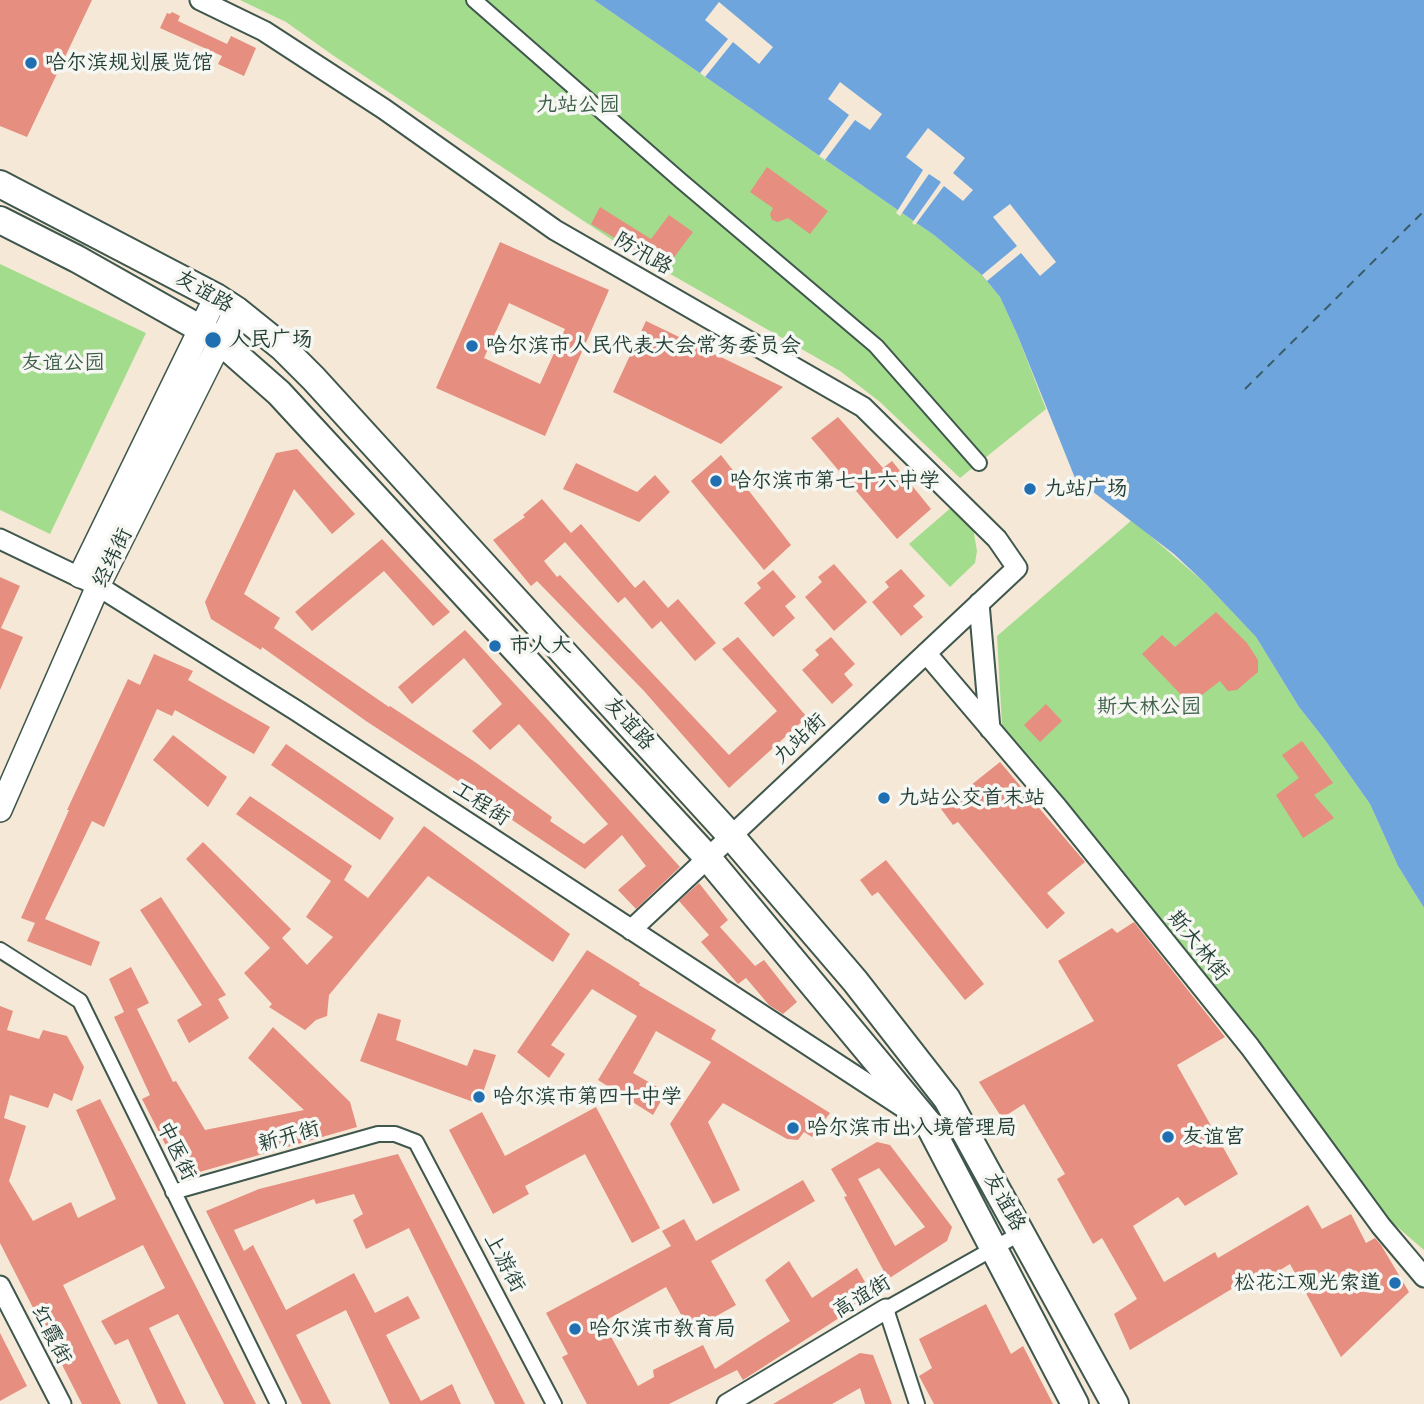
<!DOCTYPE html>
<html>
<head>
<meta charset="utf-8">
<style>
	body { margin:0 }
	canvas { display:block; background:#f5e8d7 }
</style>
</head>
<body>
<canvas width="1424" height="1404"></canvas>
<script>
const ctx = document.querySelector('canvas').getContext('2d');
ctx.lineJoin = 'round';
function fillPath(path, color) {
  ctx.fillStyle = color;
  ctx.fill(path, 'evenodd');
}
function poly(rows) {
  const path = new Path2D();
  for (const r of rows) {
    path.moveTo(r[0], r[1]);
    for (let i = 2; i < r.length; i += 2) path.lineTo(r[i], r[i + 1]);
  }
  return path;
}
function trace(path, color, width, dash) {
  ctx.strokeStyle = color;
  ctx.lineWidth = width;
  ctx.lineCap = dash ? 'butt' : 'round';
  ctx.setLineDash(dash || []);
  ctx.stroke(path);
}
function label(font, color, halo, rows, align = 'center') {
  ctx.font = font + ' "Patrick Hand","LXGW WenKai TC",sans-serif';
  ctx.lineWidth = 7;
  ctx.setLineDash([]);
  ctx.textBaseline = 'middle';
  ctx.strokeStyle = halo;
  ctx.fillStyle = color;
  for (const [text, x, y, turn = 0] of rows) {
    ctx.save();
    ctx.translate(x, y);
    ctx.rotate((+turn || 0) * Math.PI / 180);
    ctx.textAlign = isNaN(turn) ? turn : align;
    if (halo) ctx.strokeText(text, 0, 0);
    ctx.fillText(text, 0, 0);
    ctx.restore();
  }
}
fillPath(poly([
	[240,0,594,0,934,235,982,275,1000,297,1017,334,1046,409,960,478,880,402,840,371,623,247,334,56,286,22],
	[0,264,146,333,50,534,0,510],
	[953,506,973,528,977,551,975,563,950,587,909,544],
	[1132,520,1205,583,1256,637,1299,707,1325,740,1370,804,1398,866,1424,908,1424,1250,1388,1219,1259,1044,1002,726,997,636]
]), '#a4dc8e');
fillPath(poly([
	[594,0,1424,0,1424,908,1398,866,1370,804,1325,740,1299,707,1256,637,1205,583,1174,554,1075,478,1017,334,1000,297,982,275,934,235]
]), '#6ea5dc');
fillPath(poly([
	[719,2,773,47,759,64,733,42,705,77,700,73,728,39,705,20],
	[840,82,882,114,870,130,855,120,825,160,819,156,849,115,828,99],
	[928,128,965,158,953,173,973,190,963,201,944,186,915,225,912,223,941,182,929,174,900,216,896,213,923,170,906,157],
	[1010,204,1056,262,1040,276,1021,253,987,281,982,275,1017,246,993,217]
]), '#f5e8d7');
trace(poly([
	[1245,389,1424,211]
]), '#375c66', 2, [9, 7]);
fillPath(poly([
	[0,0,92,0,27,137,0,126],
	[172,12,180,16,178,21,227,44,231,36,256,48,244,76,218,64,222,56,160,28,167,13,170,14],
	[767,167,828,211,810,234,788,218,778,222,772,220,770,214,773,208,750,192],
	[600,207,651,239,669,215,693,232,666,268,591,224],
	[500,242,609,290,545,436,436,388],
	[509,303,565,329,540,384,484,358],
	[646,321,783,387,721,444,613,392],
	[838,417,883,468,892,461,931,509,897,539,811,438],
	[297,449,355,514,332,534,294,489,244,594,280,618,274,628,389,707,390,706,475,762,552,817,550,821,584,844,608,824,519,724,490,750,472,731,502,704,464,658,412,704,398,687,465,630,548,720,680,867,636,909,618,890,646,866,622,835,585,869,466,789,467,787,366,721,262,647,261,650,211,619,205,602,276,453],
	[721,455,791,545,764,570,691,481],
	[576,463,637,492,655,475,670,492,639,522,563,489],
	[542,499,571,533,581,524,635,588,644,580,668,608,678,599,716,643,695,661,661,621,652,629,625,597,618,603,565,542,544,561,557,577,560,575,729,755,777,711,722,649,738,637,807,717,729,788,644,691,537,581,531,586,493,540,525,517,523,515],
	[382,539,450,612,433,626,384,571,312,631,295,612],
	[834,564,867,602,834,631,805,597,822,582,818,577],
	[901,569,925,596,913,606,923,617,901,636,872,602,889,587,885,582],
	[773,570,796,597,785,606,795,618,773,637,744,603,761,588,757,583],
	[0,577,20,586,1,628,23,637,0,690],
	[1216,612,1247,643,1258,660,1258,672,1237,690,1228,691,1220,681,1190,704,1142,654,1162,635,1175,647],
	[831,637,855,664,844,674,853,685,832,704,802,670,819,655,815,650],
	[154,654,193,671,188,680,270,727,254,754,175,710,172,716,157,709,104,827,92,821,45,919,100,942,91,966,27,941,35,923,21,918,69,810,67,810,128,679,140,685],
	[1046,704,1062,721,1040,742,1024,725],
	[173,735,227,777,208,807,153,760],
	[1302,741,1333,783,1314,795,1334,818,1303,838,1276,795,1299,778,1282,755],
	[286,744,394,818,380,840,271,765],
	[1000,762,1085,862,1047,893,1065,913,1047,929,958,822,953,825,941,809],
	[250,796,352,866,344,880,368,898,424,826,570,934,553,962,428,876,329,995,327,1016,316,1020,305,1030,269,1007,272,1004,244,973,270,948,186,859,203,842,291,929,282,938,307,965,333,937,306,917,331,881,236,814],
	[886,860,984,984,965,1000,878,892,872,896,860,880],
	[699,883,728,920,720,927,755,966,764,960,797,1002,783,1014,769,1005,746,978,738,984,701,942,709,935,679,901],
	[161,897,226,995,218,999,229,1018,189,1043,177,1020,202,1005,140,910],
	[1134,922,1225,1037,1177,1065,1238,1174,1185,1206,1178,1197,1133,1226,1164,1282,1215,1252,1218,1258,1308,1205,1322,1229,1351,1214,1366,1243,1375,1238,1381,1245,1409,1292,1341,1357,1290,1264,1249,1289,1245,1281,1130,1350,1114,1314,1137,1299,1102,1238,1093,1244,1057,1179,1065,1174,1024,1104,1002,1118,979,1082,1094,1021,1058,961,1112,928,1117,933],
	[587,950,640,983,639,985,716,1030,711,1039,830,1113,812,1137,804,1132,798,1140,787,1139,723,1103,708,1122,740,1190,713,1204,670,1124,711,1062,656,1031,633,1073,666,1092,653,1115,598,1080,637,1016,592,989,551,1045,565,1054,549,1078,517,1052],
	[131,967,149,1003,137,1009,173,1082,176,1081,205,1130,304,1110,248,1058,273,1027,350,1102,357,1127,182,1177,142,1099,150,1095,114,1017,124,1012,109,979],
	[0,1006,13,1011,7,1030,39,1039,43,1030,67,1036,84,1067,72,1101,54,1093,48,1108,10,1095,4,1118,26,1126,9,1181,33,1221,71,1202,78,1218,116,1199,76,1110,100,1099,256,1404,224,1404,178,1314,149,1328,186,1404,158,1404,128,1339,115,1345,101,1321,165,1288,143,1245,63,1285,121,1404,82,1404,0,1243],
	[378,1013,401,1020,396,1040,467,1066,474,1049,496,1055,479,1104,360,1061],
	[596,1107,660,1228,632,1243,585,1154,525,1186,529,1194,493,1214,449,1130,482,1112,505,1156],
	[877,1142,890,1145,952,1227,947,1241,888,1279,844,1197,847,1196,831,1169],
	[879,1168,925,1227,895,1246,858,1179],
	[398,1154,503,1361,525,1404,495,1404,409,1228,366,1249,353,1220,363,1214,354,1194,316,1204,314,1199,234,1230,244,1251,253,1245,286,1310,354,1273,375,1313,408,1296,420,1318,386,1335,421,1401,452,1384,461,1404,390,1404,346,1310,296,1335,331,1404,302,1404,206,1211,259,1189],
	[803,1180,815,1201,711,1261,736,1305,690,1331,666,1287,603,1322,638,1386,654,1377,653,1370,703,1345,715,1369,790,1321,765,1280,789,1261,812,1298,857,1268,873,1296,743,1380,737,1370,669,1404,587,1404,562,1357,568,1354,546,1313,671,1246,662,1231,684,1219,696,1241],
	[986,1304,1011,1354,1023,1346,1053,1404,934,1404,919,1376,932,1368,919,1339],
	[0,1333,27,1386,0,1401],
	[860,1353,873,1355,892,1404,865,1404,860,1388,832,1404,773,1404]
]), '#e68e7f');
const street = poly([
	[474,0,680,180,876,346,979,463],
	[0,950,80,1001,278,1404],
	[173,1192,378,1134,395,1134,416,1142,554,1404],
	[917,1404,886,1309,1021,1233]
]);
const secondary = poly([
	[200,0,264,31,384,109,555,230,863,407,997,539,1017,568,631,930],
	[0,539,98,586,297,711,912,1113],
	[979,603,990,729],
	[926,653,1057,807,1250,1047,1381,1226,1424,1277],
	[0,1286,61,1404],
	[727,1404,886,1309]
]);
const primary = poly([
	[80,576,216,297],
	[0,810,98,586,236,310]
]);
const highway = poly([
	[0,184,216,297,236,310,282,347,314,379,469,549,730,835,855,981,947,1099,1115,1404],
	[0,220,77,259,201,329,221,342,279,393,707,857,928,1123,1075,1404]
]);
trace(street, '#3f574c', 18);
trace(secondary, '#3f574c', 23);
trace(primary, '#3f574c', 26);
trace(highway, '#3f574c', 30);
trace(street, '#fff', 14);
trace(secondary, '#fff', 19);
trace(primary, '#fff', 23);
trace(highway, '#fff', 26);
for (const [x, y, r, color] of [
	[31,63,7,"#1f6fb2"],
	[213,340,9,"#1f6fb2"],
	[472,346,7,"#1f6fb2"],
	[716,481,7,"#1f6fb2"],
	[1030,489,7,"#1f6fb2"],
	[495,646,7,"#1f6fb2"],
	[884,798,7,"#1f6fb2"],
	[479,1097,7,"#1f6fb2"],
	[793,1128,7,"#1f6fb2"],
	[1168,1137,7,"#1f6fb2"],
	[1395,1283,7,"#1f6fb2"],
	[575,1329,7,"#1f6fb2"]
]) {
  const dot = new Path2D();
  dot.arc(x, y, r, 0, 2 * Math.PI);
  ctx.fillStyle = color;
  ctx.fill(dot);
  trace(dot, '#f6f6f2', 2.5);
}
label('21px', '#1f3d34', '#f6f6f2', [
	["哈尔滨规划展览馆",45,63],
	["人民广场",229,340],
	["哈尔滨市人民代表大会常务委员会",486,346],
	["哈尔滨市第七十六中学",730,481],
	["九站广场",1044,489],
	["市人大",509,646],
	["九站公交首末站",898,798],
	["哈尔滨市第四十中学",493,1097],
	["哈尔滨市出入境管理局",807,1128],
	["友谊宫",1182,1137],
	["松花江观光索道",1381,1283,"right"],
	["哈尔滨市教育局",589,1329]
], 'left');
label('21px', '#3a5d46', '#f6f6f2', [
	["九站公园",578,105],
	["友谊公园",63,363],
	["斯大林公园",1149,707]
]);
label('21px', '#1f3d34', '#f6f6f2', [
	["防汛路",643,254,30],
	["友谊路",204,292,30],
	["经纬街",113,558,-64],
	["友谊路",629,724,48],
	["九站街",800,739,-43],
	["工程街",481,804,33],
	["斯大林街",1198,946,51],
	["新开街",289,1137,-16],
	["中医街",176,1151,64],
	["友谊路",1004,1202,61],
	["上游街",504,1263,62],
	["高谊街",862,1297,-31],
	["红霞街",51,1335,63]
]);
</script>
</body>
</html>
